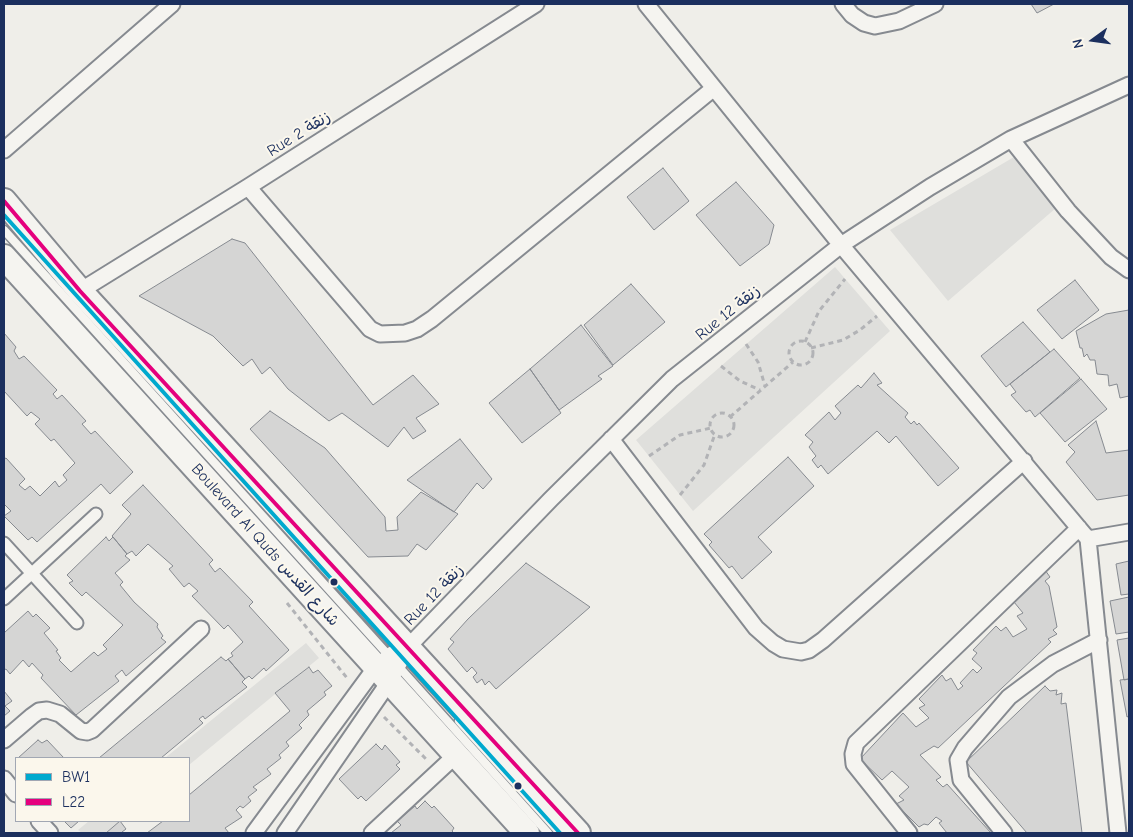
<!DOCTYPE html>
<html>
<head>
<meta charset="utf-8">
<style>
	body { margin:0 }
	#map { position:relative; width:1133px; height:837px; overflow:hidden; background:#efeee9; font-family:"Comic Neue",sans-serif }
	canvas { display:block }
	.frame { position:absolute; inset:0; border:5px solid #1b2f5e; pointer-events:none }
	.legend { position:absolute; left:15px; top:757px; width:175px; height:65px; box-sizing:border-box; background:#fbf7ec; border:1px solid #a1a7b3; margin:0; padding:6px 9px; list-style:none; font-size:15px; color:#1b2f5e }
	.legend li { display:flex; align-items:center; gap:10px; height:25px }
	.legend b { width:25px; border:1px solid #a1a7b3 }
	.north { position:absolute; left:1068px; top:15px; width:50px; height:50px; -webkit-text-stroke:4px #fbf7ec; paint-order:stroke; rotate:256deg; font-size:14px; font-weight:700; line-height:20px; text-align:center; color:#1b2f5e }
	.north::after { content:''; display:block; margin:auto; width:18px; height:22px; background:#1b2f5e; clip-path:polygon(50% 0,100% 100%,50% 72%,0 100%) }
</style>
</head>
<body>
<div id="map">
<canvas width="1133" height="837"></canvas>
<div class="frame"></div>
<ul class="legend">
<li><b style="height:6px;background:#00a9ce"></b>BW1</li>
<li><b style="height:6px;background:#e5007d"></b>L22</li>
</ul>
<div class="north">N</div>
</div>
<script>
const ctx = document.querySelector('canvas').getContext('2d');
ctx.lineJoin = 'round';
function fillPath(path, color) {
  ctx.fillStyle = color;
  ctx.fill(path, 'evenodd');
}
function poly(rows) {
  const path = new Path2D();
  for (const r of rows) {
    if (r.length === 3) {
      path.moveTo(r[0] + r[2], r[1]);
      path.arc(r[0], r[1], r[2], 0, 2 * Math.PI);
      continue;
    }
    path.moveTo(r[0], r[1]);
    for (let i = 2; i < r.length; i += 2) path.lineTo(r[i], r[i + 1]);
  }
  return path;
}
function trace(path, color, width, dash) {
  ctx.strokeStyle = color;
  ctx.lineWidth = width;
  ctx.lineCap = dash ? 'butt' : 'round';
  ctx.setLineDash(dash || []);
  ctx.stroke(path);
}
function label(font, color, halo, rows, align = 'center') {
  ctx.font = font + ' "Comic Neue","Playpen Sans Arabic",sans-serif';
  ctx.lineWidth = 4;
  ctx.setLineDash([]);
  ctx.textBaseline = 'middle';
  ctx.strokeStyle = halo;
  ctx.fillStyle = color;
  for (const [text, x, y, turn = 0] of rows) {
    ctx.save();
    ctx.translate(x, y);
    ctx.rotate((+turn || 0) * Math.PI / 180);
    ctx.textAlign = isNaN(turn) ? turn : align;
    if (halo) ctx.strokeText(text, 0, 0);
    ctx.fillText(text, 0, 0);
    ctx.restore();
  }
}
fillPath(poly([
	[1014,157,1056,208,948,301,890,230],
	[835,267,890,331,693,511,636,440],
	[306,643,319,658,189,765,189,758,165,758],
	[89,821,121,821,106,833,82,833,78,830]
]), '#dfdfdc');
const building = poly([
	[1031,4,1054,4,1037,13,1031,4],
	[663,168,689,201,654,230,627,197,663,168],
	[736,182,774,225,769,244,740,266,696,215,736,182],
	[232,239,245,243,373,405,413,375,439,404,416,418,426,431,413,439,404,427,388,447,342,413,329,421,288,389,270,367,262,374,252,359,243,366,213,336,139,296,232,239],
	[1075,280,1099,310,1062,339,1037,310,1075,280],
	[631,284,665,322,613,365,584,325,631,284],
	[1129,310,1129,396,1120,398,1117,384,1109,386,1108,375,1097,374,1095,360,1090,360,1087,354,1084,357,1082,348,1080,348,1076,331,1106,314,1129,310],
	[1023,322,1050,352,1006,387,981,356,1023,322],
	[581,325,613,366,598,376,602,379,559,410,530,369,581,325],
	[4,333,16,347,14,351,19,359,24,356,57,390,53,394,57,399,62,395,86,421,82,424,91,434,95,431,133,472,110,494,101,484,37,542,32,537,28,540,4,516,11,511,4,504,4,459,6,458,25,479,19,485,25,490,30,486,40,496,55,481,59,487,67,480,63,475,75,463,54,439,51,441,35,424,40,419,31,412,27,416,4,391,4,333],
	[1054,349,1080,378,1035,417,1030,410,1026,412,1011,395,1016,392,1010,384,1054,349],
	[530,369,561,413,522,443,489,403,530,369],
	[874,373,882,383,877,385,908,413,905,417,911,424,914,421,917,425,919,423,959,468,938,486,896,436,889,443,877,431,828,474,821,465,818,468,812,460,816,456,809,447,813,442,805,435,829,412,835,420,841,413,835,406,858,385,861,388,874,373],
	[1081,379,1107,409,1065,442,1040,413,1081,379],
	[270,411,325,448,385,517,386,531,398,530,397,517,421,492,458,514,426,550,417,544,408,556,368,557,250,429,270,411],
	[1096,421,1106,453,1129,450,1129,495,1097,500,1066,462,1075,452,1068,445,1096,421],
	[460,439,492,479,483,489,477,483,454,512,407,480,460,439],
	[788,457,814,486,758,537,772,552,742,579,732,566,729,568,709,545,712,542,704,534,788,457],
	[143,485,213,560,209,564,215,572,220,568,253,602,249,606,289,650,266,671,264,668,252,679,249,676,245,679,228,659,233,656,231,653,243,642,228,625,224,629,192,596,198,591,189,583,184,587,169,569,173,566,148,544,136,556,132,551,127,554,113,537,112,536,131,514,122,505,143,485],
	[106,537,109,541,113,537,127,554,125,556,130,560,115,573,123,582,120,585,134,602,158,624,157,627,163,636,161,638,166,642,126,676,122,670,115,676,119,681,76,715,41,678,43,675,32,663,29,667,23,660,10,674,6,669,4,670,4,633,28,611,33,617,36,614,50,628,44,633,58,650,56,651,61,658,59,660,71,672,94,652,98,656,107,649,103,645,123,625,86,592,82,596,69,583,73,581,67,575,106,537],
	[1129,561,1129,594,1121,595,1116,564,1129,561],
	[526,563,590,607,496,689,489,681,485,685,482,679,477,683,473,677,477,673,472,667,467,672,448,649,454,642,450,639,468,619,526,563],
	[1045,570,1050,577,1045,581,1049,586,1057,627,1053,630,1057,634,1048,639,1051,642,938,748,934,746,920,755,941,777,936,780,943,787,947,784,991,833,947,833,939,823,942,821,936,817,928,825,924,824,919,827,896,804,904,800,899,796,909,787,892,771,882,780,860,759,903,713,916,727,929,718,919,708,925,705,919,699,942,675,946,681,951,678,958,690,963,686,960,683,973,669,977,673,982,668,972,659,977,653,973,650,996,626,1001,631,1006,627,1013,637,1027,629,1017,616,1023,613,1005,591,1045,570],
	[1129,597,1129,632,1116,634,1110,601,1129,597],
	[1129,638,1129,679,1124,680,1117,640,1129,638],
	[221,657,226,661,228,659,245,679,242,682,247,687,205,719,203,716,199,719,203,723,161,758,99,758,221,657],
	[309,667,313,673,318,670,332,686,324,692,326,695,307,711,309,715,299,725,302,728,286,742,289,746,279,755,281,758,267,769,271,774,253,787,257,790,248,797,251,801,243,808,240,806,236,810,242,817,225,828,229,833,147,833,163,821,189,821,189,795,290,711,275,693,309,667],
	[1129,679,1129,716,1127,717,1120,680,1129,679],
	[1045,686,1050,691,1057,690,1056,695,1062,693,1061,704,1066,703,1082,833,1027,833,966,762,1045,686],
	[4,691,12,701,5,706,10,711,4,716,4,691],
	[38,740,42,743,47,740,64,758,18,758,38,740],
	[376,744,382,750,385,745,400,762,396,765,400,769,366,801,361,796,358,799,339,779,376,744],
	[425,801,432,808,434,806,454,828,452,831,454,833,391,833,401,825,397,821,415,806,417,809,425,801],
	[64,821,79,821,71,828,64,821],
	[120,821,126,829,122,832,123,833,106,833,120,821]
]);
fillPath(building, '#d5d5d4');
trace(building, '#868a90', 1);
const service = poly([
	[4,230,390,657],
	[398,666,548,833],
	[459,721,560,833]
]);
const pedestrian = poly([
	[4,543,77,623],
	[4,599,96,514]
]);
const minor = poly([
	[646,4,841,245,1088,539,1118,833],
	[843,4,852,15,864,23,875,26,899,21,935,4],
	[1011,139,1068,211,1111,257,1129,270],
	[4,150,172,4],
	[248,187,370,329,380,334,405,333,417,329,432,319,714,88],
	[80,291,248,187,536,4],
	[611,439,756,628,773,643,783,649,801,652,809,650,823,640,1024,461],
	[1088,539,1129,532],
	[4,740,32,716,39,711,47,710,60,714,81,731,87,732,92,730,201,629],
	[4,779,16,794],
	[39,821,50,833],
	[254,833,376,667,392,654,408,647],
	[285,833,389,682,408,647,551,499,672,379,841,245,930,187,1011,139,1129,85],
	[372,833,456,755],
	[909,833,854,764,853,754,856,743,1079,528],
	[1004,833,961,780,958,760,965,748,1009,697,1053,664,1099,640]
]);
const primary = poly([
	[4,201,80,291,578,833],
	[4,257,527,833]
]);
trace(service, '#868a90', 11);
trace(pedestrian, '#868a90', 15);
trace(minor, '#868a90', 19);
trace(primary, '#868a90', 28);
trace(poly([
	[801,353,12],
	[805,342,819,311,845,279],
	[746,344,758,362,765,386],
	[811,348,843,340,860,330,877,316],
	[721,366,740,381,760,390],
	[722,425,12],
	[730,417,793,362],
	[649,456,680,435,711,428],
	[680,495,704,465,715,434],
	[287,603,347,678],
	[384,717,427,760]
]), '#b2b3b6', 3, [5, 4]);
trace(service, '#f5f4f0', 8);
trace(pedestrian, '#f5f4f0', 11);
trace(minor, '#f5f4f0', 15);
trace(primary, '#f5f4f0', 24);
trace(poly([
	[4,215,560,833]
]), '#00a9ce', 4);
trace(poly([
	[4,201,80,291,578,833]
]), '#e5007d', 4);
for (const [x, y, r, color] of [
	[334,582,4.5,"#1b2f5e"],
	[518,786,4.5,"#1b2f5e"]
]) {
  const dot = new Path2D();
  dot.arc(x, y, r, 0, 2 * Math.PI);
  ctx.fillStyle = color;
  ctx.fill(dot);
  trace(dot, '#fbf7ec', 2);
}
label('16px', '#1b2f5e', '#fbf7ec', [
	["Rue 2 زنقة",299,134,-32],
	["Rue 12 زنقة",728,313,-39],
	["Boulevard Al Quds شارع القدس",265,545,48],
	["Rue 12 زنقة",434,595,-46]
]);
</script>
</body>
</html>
